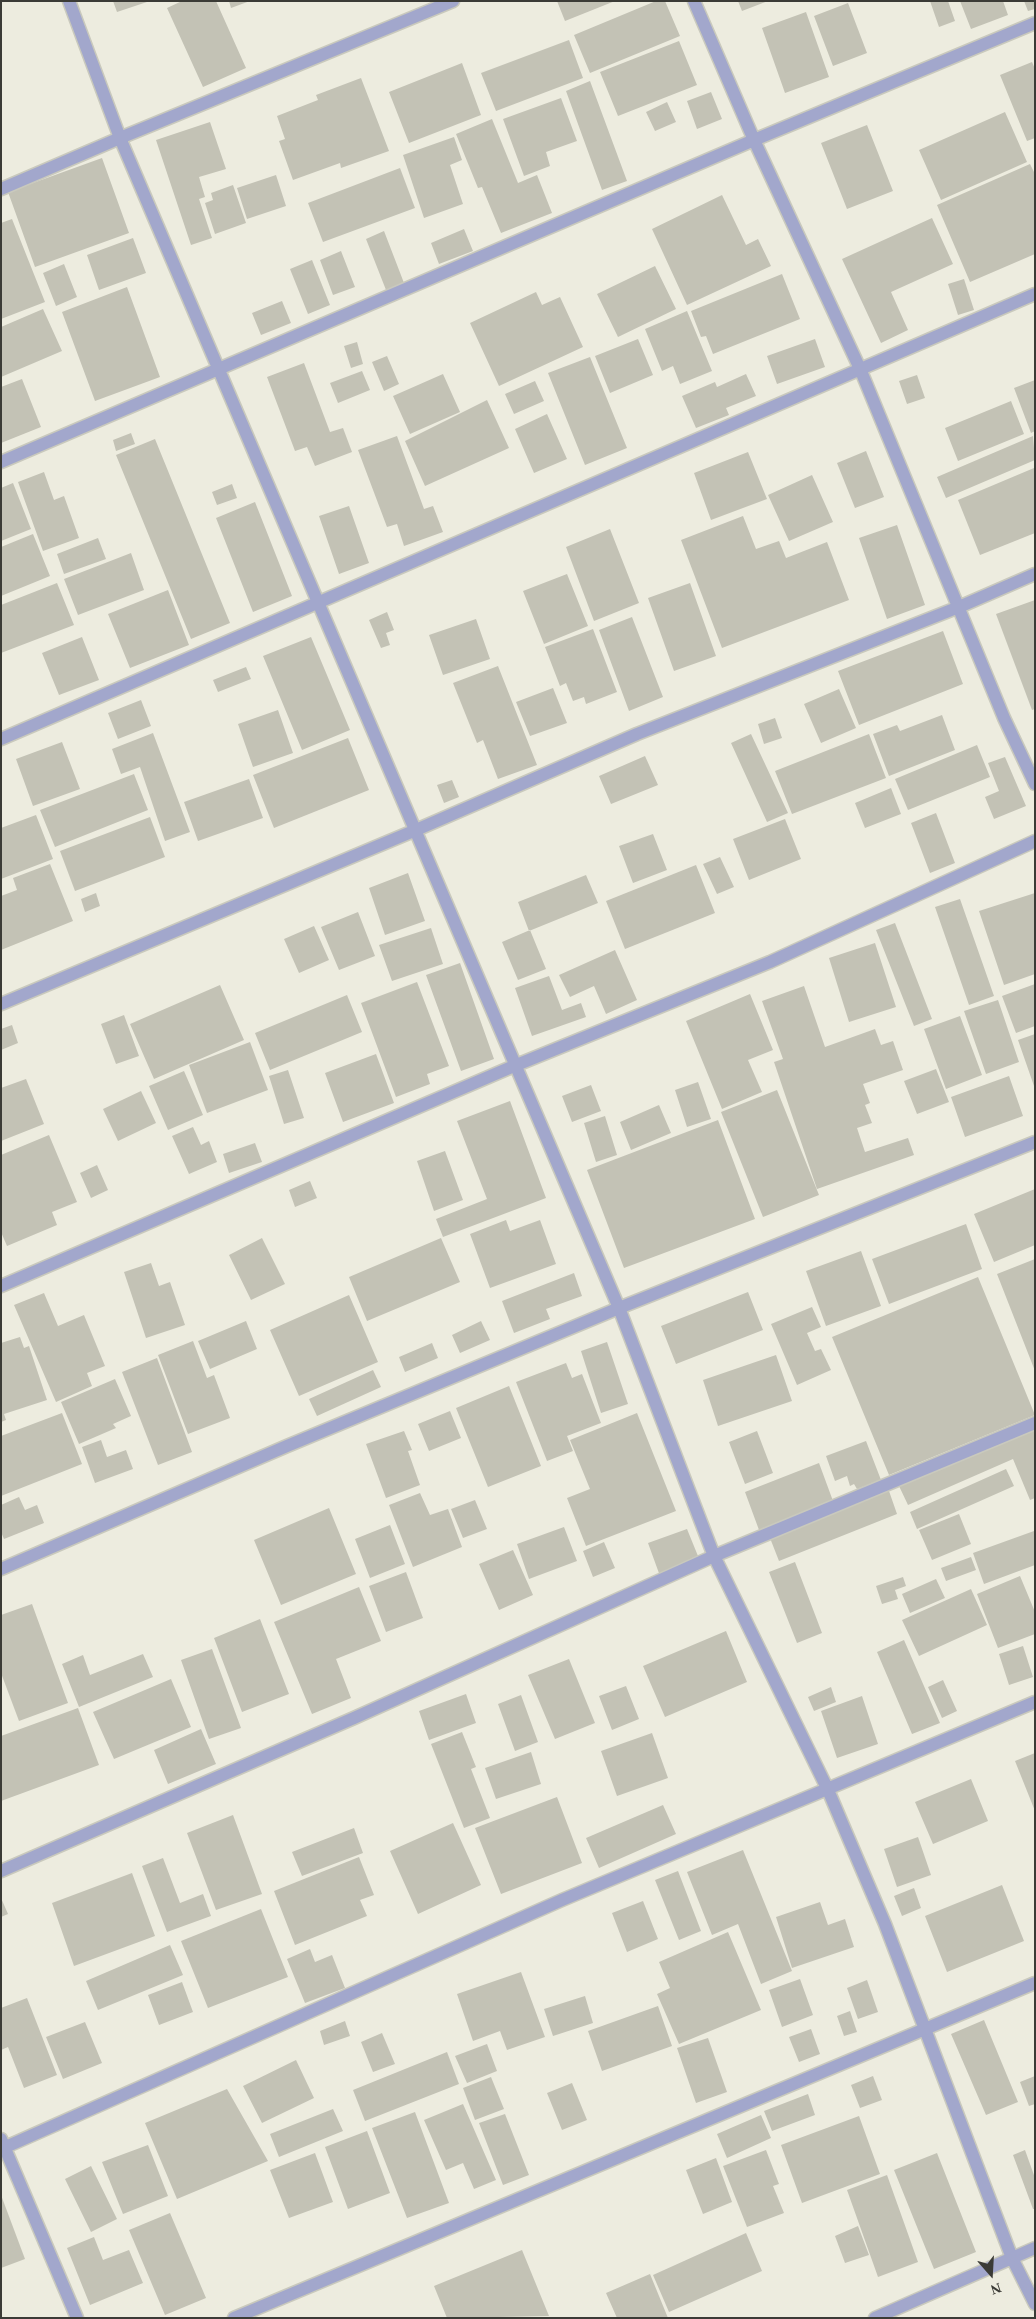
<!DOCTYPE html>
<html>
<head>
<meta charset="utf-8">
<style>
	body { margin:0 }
	#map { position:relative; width:1036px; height:2319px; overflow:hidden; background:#edecdf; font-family:Georgia,serif }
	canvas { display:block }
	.frame { position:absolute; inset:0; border:2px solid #3b3b36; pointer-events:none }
	.north { position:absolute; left:966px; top:2249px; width:50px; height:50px; -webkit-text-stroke:4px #edecdf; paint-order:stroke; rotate:161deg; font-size:14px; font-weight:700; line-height:20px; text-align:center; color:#3b3b36 }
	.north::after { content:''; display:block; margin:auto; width:18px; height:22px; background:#3b3b36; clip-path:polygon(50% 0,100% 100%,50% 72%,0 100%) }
</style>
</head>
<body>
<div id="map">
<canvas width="1036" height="2319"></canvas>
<div class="frame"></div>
<div class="north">N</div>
</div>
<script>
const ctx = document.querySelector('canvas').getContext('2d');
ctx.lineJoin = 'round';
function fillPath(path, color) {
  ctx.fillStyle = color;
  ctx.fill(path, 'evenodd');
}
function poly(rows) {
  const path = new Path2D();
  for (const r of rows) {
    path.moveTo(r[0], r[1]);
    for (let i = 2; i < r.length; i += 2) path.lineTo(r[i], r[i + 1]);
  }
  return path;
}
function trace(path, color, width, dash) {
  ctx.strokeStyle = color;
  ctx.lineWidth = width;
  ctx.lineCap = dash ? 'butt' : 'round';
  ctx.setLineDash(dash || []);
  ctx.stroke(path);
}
fillPath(poly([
	[113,1,147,1,147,2,117,12],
	[182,1,216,1,246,68,203,87,167,8],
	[229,1,250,1,231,8],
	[557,1,615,1,565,21],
	[656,1,665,1,680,36,590,73,574,35],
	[738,1,768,1,742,11],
	[930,1,948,1,955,21,939,27],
	[960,1,1003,1,1008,15,971,29],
	[1024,1,1035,1,1035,9,1028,11],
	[848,3,867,53,833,66,814,16],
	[806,12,829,77,785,93,762,28],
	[569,40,583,78,496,111,481,73],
	[679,41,697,85,618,116,600,72],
	[1032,62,1035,69,1035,138,1027,141,1000,75],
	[462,63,481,115,409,143,389,92],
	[361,78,389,151,341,168,340,163,293,180,279,141,285,139,277,116,318,100,316,95],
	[590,81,627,181,602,190,566,91],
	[711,92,722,119,697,129,687,101],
	[561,98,577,141,546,152,550,166,524,176,503,119],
	[667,102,676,122,655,131,646,112],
	[1005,112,1027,162,941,200,919,150],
	[492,119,518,183,537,175,552,213,501,233,482,187,478,188,456,134],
	[210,122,226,169,199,177,205,197,199,199,212,238,191,245,156,140],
	[867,125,893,191,847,209,821,143],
	[454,137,462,160,450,165,463,204,424,218,403,155],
	[102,158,129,233,35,267,8,192],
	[1030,164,1035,174,1035,254,970,282,937,205],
	[400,168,415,208,323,242,308,203],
	[276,175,286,206,247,219,237,188],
	[233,185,246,223,215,234,205,203,213,200,211,193],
	[722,195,746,245,758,239,771,266,687,305,652,229],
	[932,218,953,264,891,292,908,330,881,343,842,259],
	[12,219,45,302,1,319,1,223],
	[464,229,473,251,439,264,431,243],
	[384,231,404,283,386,290,366,239],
	[133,238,146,273,99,290,87,255],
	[341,251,355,287,333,295,320,260],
	[312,260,330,305,308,314,290,269],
	[64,264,77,297,56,306,43,273],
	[655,266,676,309,618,337,597,294],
	[782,274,800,319,713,354,706,336,701,337,691,311],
	[964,279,974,310,958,315,948,284],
	[127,287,160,377,95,401,62,312],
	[536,292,542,305,560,297,583,347,499,386,470,323],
	[282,301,291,323,261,335,252,313],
	[43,309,62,351,1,377,1,327],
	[687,311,712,371,680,384,673,366,662,371,645,329],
	[638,339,653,375,610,393,595,356],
	[815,339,825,367,777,384,767,356],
	[357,342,363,364,351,368,344,346],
	[387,356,399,384,384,391,372,362],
	[590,357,627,448,585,465,548,373],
	[304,363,330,432,343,428,352,452,315,466,307,447,295,451,267,377],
	[362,371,370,390,338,403,330,383],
	[443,374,460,412,410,434,393,396],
	[746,374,756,396,726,408,729,415,696,428,682,396,715,382,717,387],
	[917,375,925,398,907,404,899,381],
	[22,379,41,427,1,443,1,387],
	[1035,380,1035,431,1031,433,1014,388],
	[535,381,544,401,514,414,505,394],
	[487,400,509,448,425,486,405,441],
	[1011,401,1024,434,958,461,945,428],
	[547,414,567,459,534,473,515,429],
	[131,433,135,444,116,451,113,440],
	[397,436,424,509,433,506,443,532,404,546,397,524,387,527,358,450],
	[1033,436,1035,460,946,498,937,477],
	[155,439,230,623,191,639,116,455],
	[866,451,884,497,855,508,837,463],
	[748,452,767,499,711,520,694,473],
	[1034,468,1035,533,980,555,958,500],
	[44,472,54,500,64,496,79,538,43,551,18,482],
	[812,475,833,522,789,541,768,495],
	[13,483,31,529,1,541,1,488],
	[232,484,237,498,217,505,212,492],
	[255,502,292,596,253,612,216,518],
	[349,506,369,563,339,574,319,516],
	[743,516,756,549,779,541,786,558,827,542,849,600,722,648,681,540],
	[897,525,925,605,887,619,859,538],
	[610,529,639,603,594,621,566,547],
	[33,534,50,576,1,596,1,547],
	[98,538,106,559,64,574,57,554],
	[131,553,144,590,78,615,64,579],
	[567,574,588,626,544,644,523,591],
	[57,583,74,625,1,653,1,605],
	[690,583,716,656,674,671,648,598],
	[168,590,189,645,130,668,108,614],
	[1035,600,1035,709,1032,710,996,614],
	[387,612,394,630,386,633,390,645,381,648,369,620],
	[632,617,663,697,629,711,599,630],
	[476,619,490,659,443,675,429,635],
	[593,629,617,692,586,704,584,697,573,701,566,683,560,686,545,647],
	[943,631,963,684,859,725,838,671],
	[82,637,99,680,59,695,42,653],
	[311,637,350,730,302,750,263,656],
	[498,666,537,765,498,779,483,740,477,743,453,683],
	[246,667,251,679,218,692,213,680],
	[553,688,567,723,530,736,516,702],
	[839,689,856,728,821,743,804,704],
	[141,700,151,726,118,739,108,713],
	[278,710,293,753,253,767,238,724],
	[942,715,955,750,889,776,873,734,897,725,900,731],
	[775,718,782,738,764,744,758,724],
	[153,733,190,832,165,841,140,767,121,774,112,749],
	[751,734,788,813,767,822,731,743],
	[869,734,886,778,792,814,775,771],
	[348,738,369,790,274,828,253,775],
	[62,742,80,789,33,806,16,759],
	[977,745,990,777,908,810,895,779],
	[645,756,658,785,611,804,599,776],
	[1005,757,1026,806,994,819,985,797,999,791,988,763],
	[134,774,148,810,55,847,40,810],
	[249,779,263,818,198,841,184,802],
	[452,780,459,797,444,803,437,785],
	[891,788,901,814,865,828,855,803],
	[936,813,955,863,930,873,911,823],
	[36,815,53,859,1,879,1,828],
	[150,817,165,857,75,891,60,851],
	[785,819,801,859,749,880,733,839],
	[653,834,667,870,633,883,619,846],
	[720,857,734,887,717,894,703,864],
	[50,864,73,921,1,950,1,896,17,890,13,878],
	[696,865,715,913,625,949,606,901],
	[408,873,425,921,385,935,369,888],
	[586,875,598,903,529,931,518,902],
	[96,893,100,906,85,912,81,899],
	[1035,893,1035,974,1004,985,979,911],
	[960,899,994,996,969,1005,935,907],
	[358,912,375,956,339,970,321,927],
	[895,923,932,1019,914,1026,876,930],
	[314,926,329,960,299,973,284,939],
	[431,928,443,964,392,981,379,945],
	[530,930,546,969,518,980,502,942],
	[875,943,896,1007,849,1022,829,958],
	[615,950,637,1000,606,1014,594,986,570,997,559,975],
	[460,963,494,1059,461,1071,426,975],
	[549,976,562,1010,581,1003,586,1017,532,1036,515,988],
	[417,982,449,1066,427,1074,430,1084,396,1097,361,1003],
	[1035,984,1035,1026,1016,1033,1002,996],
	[220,985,244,1040,154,1079,130,1024],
	[804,986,825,1047,875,1029,881,1045,893,1041,903,1070,863,1084,870,1103,865,1105,872,1123,857,1128,865,1152,908,1138,914,1155,817,1189,774,1062,783,1059,762,1001],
	[750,994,773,1050,748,1060,762,1092,722,1109,686,1021],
	[347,995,362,1032,270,1070,255,1033],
	[998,1000,1019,1062,986,1074,964,1011],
	[124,1015,139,1056,116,1064,101,1024],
	[960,1016,982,1075,946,1089,924,1029],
	[12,1025,18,1043,1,1050,1,1029],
	[1035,1034,1035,1086,1034,1086,1018,1040],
	[250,1042,268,1090,207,1113,189,1065],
	[376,1054,394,1103,343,1122,325,1073],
	[936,1069,949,1102,917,1114,904,1081],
	[288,1070,304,1118,284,1124,269,1076],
	[184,1071,203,1115,168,1130,149,1086],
	[1009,1076,1023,1116,965,1137,951,1097],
	[26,1079,44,1124,1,1141,1,1088],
	[698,1082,711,1119,687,1127,675,1090],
	[591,1085,601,1111,572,1122,562,1096],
	[777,1090,819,1195,763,1217,721,1112],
	[141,1091,156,1123,118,1141,103,1109],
	[510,1101,546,1198,443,1237,436,1219,487,1199,457,1121],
	[659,1105,671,1133,631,1150,620,1122],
	[605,1116,617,1155,596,1162,584,1123],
	[718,1120,755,1219,624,1268,587,1170],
	[193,1127,201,1145,209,1141,217,1162,189,1174,172,1136],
	[49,1135,77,1202,52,1212,57,1225,7,1246,1,1232,1,1155],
	[255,1143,262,1162,229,1173,223,1154],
	[445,1151,463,1200,434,1211,417,1161],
	[97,1165,108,1190,91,1198,80,1173],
	[310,1181,317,1198,295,1207,289,1190],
	[1035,1189,1035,1245,994,1262,974,1214],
	[506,1220,510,1231,540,1220,556,1264,490,1288,470,1234],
	[966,1224,982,1269,889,1304,872,1259],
	[262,1238,285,1284,251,1300,229,1255],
	[441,1238,460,1282,367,1321,349,1277],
	[861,1251,881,1306,826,1326,806,1271],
	[1035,1259,1035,1371,997,1274],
	[151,1263,159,1286,170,1282,185,1325,146,1338,124,1272],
	[574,1273,582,1296,546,1309,550,1319,514,1333,502,1301],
	[978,1277,1035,1415,889,1475,832,1337],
	[748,1292,763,1330,676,1364,661,1326],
	[44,1293,58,1326,84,1315,105,1366,87,1373,92,1386,56,1402,14,1305],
	[349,1295,378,1362,299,1396,270,1330],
	[812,1307,821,1327,807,1333,815,1351,821,1349,831,1370,797,1385,771,1324],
	[246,1321,257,1349,210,1369,198,1341],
	[481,1321,490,1340,460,1353,452,1335],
	[20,1337,24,1348,29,1346,47,1400,4,1414,6,1420,1,1422,1,1343],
	[193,1341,207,1378,214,1375,230,1418,188,1434,158,1355],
	[607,1342,628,1404,601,1413,581,1351],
	[432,1343,438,1358,405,1372,399,1357],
	[776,1355,792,1401,718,1426,703,1380],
	[157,1358,192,1452,158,1465,122,1372],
	[566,1363,572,1378,582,1374,601,1423,567,1436,573,1451,547,1461,516,1382],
	[373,1370,381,1387,317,1416,309,1399],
	[115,1379,131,1416,113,1424,116,1428,79,1444,61,1402],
	[509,1386,541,1466,488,1487,456,1408],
	[450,1411,461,1438,429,1451,418,1424],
	[62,1413,82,1464,1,1496,1,1436],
	[637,1413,676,1511,586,1546,567,1498,590,1489,570,1440],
	[1035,1427,1035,1498,1030,1500,1013,1459,908,1505,899,1486],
	[404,1431,412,1450,408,1451,420,1485,386,1498,366,1444],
	[757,1431,773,1473,745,1484,729,1442],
	[101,1440,107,1457,126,1450,133,1469,95,1483,82,1447],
	[866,1441,881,1480,857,1489,854,1484,850,1486,847,1476,835,1481,826,1456],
	[819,1463,833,1501,759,1530,745,1492],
	[1006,1469,1014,1486,917,1529,910,1512],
	[889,1491,897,1514,779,1561,770,1538],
	[420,1493,430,1515,448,1509,462,1547,413,1567,389,1505],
	[19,1497,25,1510,37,1505,44,1523,4,1539,1,1532,1,1505],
	[475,1500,487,1529,463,1538,451,1509],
	[329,1508,356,1574,281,1605,254,1540],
	[959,1514,971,1544,932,1560,919,1530],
	[390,1525,405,1564,370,1578,355,1539],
	[564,1527,577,1561,529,1579,517,1544],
	[687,1529,700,1561,660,1576,648,1543],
	[1034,1531,1035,1565,984,1584,973,1553],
	[604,1542,615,1568,593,1577,583,1551],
	[513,1550,533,1595,499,1610,479,1564],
	[971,1557,976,1570,946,1581,941,1568],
	[795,1562,822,1633,797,1643,769,1572],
	[406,1572,423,1618,386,1632,369,1586],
	[1020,1576,1035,1612,1035,1634,998,1648,977,1594],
	[903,1577,906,1586,895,1590,898,1599,882,1604,876,1586],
	[936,1579,945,1598,910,1613,902,1594],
	[359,1587,381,1641,336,1659,351,1698,312,1714,274,1622],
	[971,1589,987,1625,919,1656,902,1620],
	[32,1604,68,1703,19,1721,1,1673,1,1615],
	[260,1619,289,1694,242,1712,214,1638],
	[726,1631,747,1682,665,1717,643,1666],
	[904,1640,940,1723,912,1734,877,1652],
	[1023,1646,1033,1677,1009,1685,999,1654],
	[212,1649,241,1728,209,1739,181,1660],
	[143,1654,153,1677,79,1707,62,1664,83,1655,90,1675],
	[569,1659,595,1723,555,1739,528,1675],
	[171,1679,191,1727,114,1759,93,1712],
	[943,1680,957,1711,942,1718,928,1687],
	[626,1686,639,1719,612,1730,599,1696],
	[831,1687,836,1702,814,1711,808,1697],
	[466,1694,476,1723,429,1740,419,1711],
	[521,1695,538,1742,515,1751,498,1704],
	[862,1696,878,1744,837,1758,821,1711],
	[78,1708,99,1765,1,1801,1,1736],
	[201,1729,216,1764,168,1784,154,1750],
	[462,1732,476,1767,471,1769,490,1818,464,1828,431,1744],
	[652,1733,668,1778,617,1796,601,1751],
	[531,1752,541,1784,496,1799,485,1768],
	[1035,1753,1035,1811,1015,1761],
	[971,1779,988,1821,933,1844,915,1802],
	[557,1797,582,1863,501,1894,475,1828],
	[663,1805,676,1834,599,1868,586,1838],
	[233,1815,262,1894,216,1910,187,1833],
	[453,1823,481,1885,418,1914,390,1851],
	[354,1828,363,1853,302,1876,292,1852],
	[918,1837,931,1875,897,1887,884,1849],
	[743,1850,792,1971,761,1984,738,1924,712,1935,687,1872],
	[359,1857,374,1895,360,1900,367,1916,295,1945,274,1891],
	[163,1858,180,1903,203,1894,211,1916,167,1932,142,1866],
	[678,1871,701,1931,679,1940,655,1880],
	[132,1873,155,1936,74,1966,52,1903],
	[1002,1885,1024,1941,947,1972,925,1916],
	[914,1888,921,1908,902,1916,894,1896],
	[1,1898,8,1914,1,1917],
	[643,1901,658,1939,627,1952,612,1913],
	[820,1902,828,1925,845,1919,854,1947,792,1968,776,1917],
	[261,1909,288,1977,208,2008,181,1941],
	[728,1932,761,2010,679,2044,657,1994,670,1988,659,1962],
	[170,1945,183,1975,98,2010,86,1981],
	[310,1949,315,1962,332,1955,345,1988,305,2003,287,1959],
	[521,1972,545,2037,507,2050,500,2031,473,2041,457,1994],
	[800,1979,813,2015,782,2027,769,1990],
	[867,1980,878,2012,858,2019,847,1988],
	[182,1982,193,2012,159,2025,148,1995],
	[585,1996,593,2023,553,2036,544,2009],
	[27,1998,57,2075,24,2088,8,2047,1,2050,1,2008],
	[658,2006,672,2046,602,2071,588,2031],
	[850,2011,857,2032,844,2036,837,2016],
	[984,2020,1018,2102,986,2115,951,2034],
	[345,2021,350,2036,324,2045,320,2031],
	[85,2022,102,2063,63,2079,46,2037],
	[811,2029,820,2054,799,2062,789,2037],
	[382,2033,395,2064,373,2072,361,2042],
	[708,2038,727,2092,696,2103,677,2048],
	[487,2044,497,2071,467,2083,455,2056],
	[447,2052,459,2084,365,2121,353,2090],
	[296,2060,314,2098,262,2123,243,2086],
	[873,2076,882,2100,860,2108,851,2085],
	[1035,2076,1035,2104,1029,2106,1020,2082],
	[491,2077,504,2109,475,2120,463,2088],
	[572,2083,587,2120,562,2130,547,2093],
	[227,2089,268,2161,177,2199,145,2123],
	[808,2094,815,2115,772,2131,764,2111],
	[463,2104,496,2180,474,2189,463,2163,446,2170,424,2120],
	[333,2109,343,2131,279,2157,270,2134],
	[415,2112,449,2203,407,2218,372,2128],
	[505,2114,529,2175,503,2185,479,2123],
	[761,2115,771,2138,727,2158,717,2134],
	[859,2116,880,2174,802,2203,781,2145],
	[367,2131,390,2193,348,2209,325,2147],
	[148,2145,168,2196,123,2214,102,2162],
	[766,2150,779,2184,773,2186,784,2213,747,2227,723,2166],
	[1025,2150,1035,2178,1035,2209,1033,2209,1013,2155],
	[315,2153,333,2202,289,2218,270,2170],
	[937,2153,976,2252,934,2269,894,2170],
	[716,2158,732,2202,703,2214,686,2170],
	[91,2166,117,2219,91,2232,65,2179],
	[887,2175,918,2262,878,2277,847,2190],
	[1,2195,25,2259,1,2268],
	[170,2213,206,2298,165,2315,129,2230],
	[858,2226,869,2255,845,2263,835,2236],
	[746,2233,762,2271,669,2312,653,2275],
	[94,2237,103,2260,129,2250,143,2283,90,2305,67,2248],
	[522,2250,549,2316,447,2318,434,2286],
	[650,2274,668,2318,617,2318,606,2293]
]), '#c3c2b5');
const minor = poly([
	[69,1,120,138,619,1308,714,1556,828,1790,885,1924,1012,2258,1035,2304],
	[694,1,754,140,861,371,1004,718,1035,784],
	[1,189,120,138,453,1],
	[1,462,754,140,1035,23],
	[1,739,1035,294],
	[1,1004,416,830,637,734,959,607,1035,574],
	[1,1286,514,1066,770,962,1035,841],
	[1,1569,287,1446,619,1308,1035,1142],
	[1,1871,354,1718,714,1556,1035,1423],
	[1,2139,77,2318],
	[1,2149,562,1900,1035,1702],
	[234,2318,1035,1983],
	[875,2318,1035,2248]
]);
trace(minor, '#c9c9bd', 15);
trace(minor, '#a2a7cc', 12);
</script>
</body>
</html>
